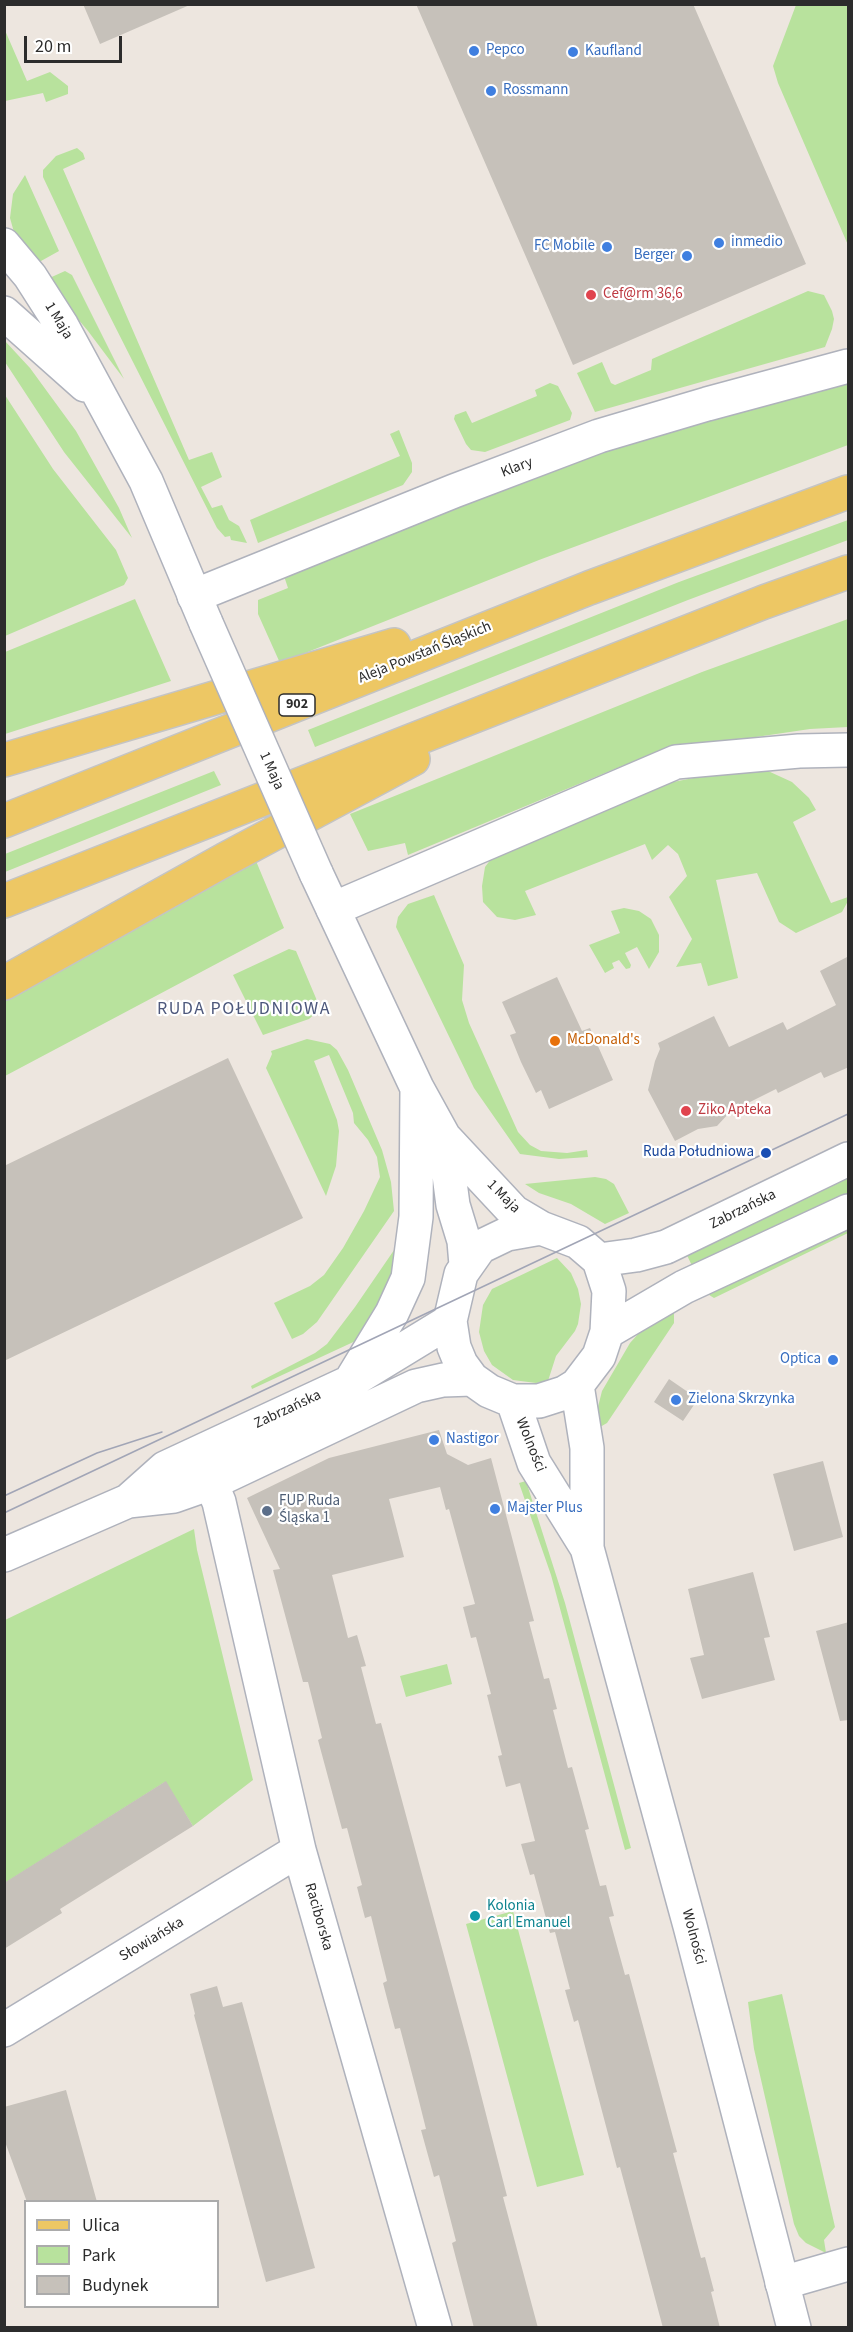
<!DOCTYPE html>
<html>
<head>
<meta charset="utf-8">
<style>
	body { margin:0 }
	#map { position:relative; width:853px; height:2332px; overflow:hidden; background:#ede6df; font-family:"Source Sans 3",sans-serif }
	canvas { display:block }
	.frame { position:absolute; inset:0; border:6px solid #2c2c2c; pointer-events:none }
	.legend { position:absolute; left:24px; top:2200px; width:195px; height:108px; box-sizing:border-box; background:#fff; border:2px solid #ababab; margin:0; padding:8px 10px; list-style:none; font-size:18px; color:#2c2c2c }
	.legend li { display:flex; align-items:center; gap:12px; height:30px }
	.legend b { width:30px; border:2px solid #ababab }
	.scale { position:absolute; left:24px; top:36px; width:98px; height:27px; box-sizing:border-box; border:3px solid #2c2c2c; border-top:0; padding-left:8px; font-size:18px; line-height:21px; white-space:nowrap; color:#2c2c2c; -webkit-text-stroke:4px #fff; paint-order:stroke }
</style>
</head>
<body>
<div id="map">
<canvas width="853" height="2332"></canvas>
<div class="frame"></div>
<ul class="legend">
<li><b style="height:8px;background:#edc764"></b>Ulica</li>
<li><b style="height:16px;background:#b8e29d"></b>Park</li>
<li><b style="height:16px;background:#c6c1ba"></b>Budynek</li>
</ul>
<div class="scale">20 m</div>
</div>
<script>
const ctx = document.querySelector('canvas').getContext('2d');
ctx.lineJoin = 'round';
function fillPath(path, color) {
  ctx.fillStyle = color;
  ctx.fill(path, 'evenodd');
}
function poly(rows) {
  const path = new Path2D();
  for (const r of rows) {
    path.moveTo(r[0], r[1]);
    for (let i = 2; i < r.length; i += 2) path.lineTo(r[i], r[i + 1]);
  }
  return path;
}
function trace(path, color, width, dash) {
  ctx.strokeStyle = color;
  ctx.lineWidth = width;
  ctx.lineCap = dash ? 'butt' : 'round';
  ctx.setLineDash(dash || []);
  ctx.stroke(path);
}
function label(font, color, halo, rows, align = 'center') {
  ctx.font = font + ' "Source Sans 3",sans-serif';
  ctx.lineWidth = 4.5;
  ctx.setLineDash([]);
  ctx.textBaseline = 'middle';
  ctx.strokeStyle = halo;
  ctx.fillStyle = color;
  for (const [text, x, y, turn = 0] of rows) {
    ctx.save();
    ctx.translate(x, y);
    ctx.rotate((+turn || 0) * Math.PI / 180);
    ctx.textAlign = isNaN(turn) ? turn : align;
    if (halo) ctx.strokeText(text, 0, 0);
    ctx.fillText(text, 0, 0);
    ctx.restore();
  }
}
fillPath(poly([
	[796,5,848,5,848,245,778,83,773,66],
	[4,28,27,81,50,72,68,86,68,94,46,102,43,93,5,101],
	[77,148,83,153,85,159,63,169,189,460,212,452,222,477,201,487,212,508,222,505,229,520,239,526,247,543,231,540,230,536,225,537,217,528,91,279,43,177,43,170,56,156],
	[25,175,59,251,32,266,17,243,10,218,13,194],
	[65,271,72,275,124,379,88,331,45,280],
	[808,291,824,295,832,311,834,319,832,329,825,347,595,412,577,373,602,362,611,383,615,385,651,370,652,359],
	[5,341,30,368,76,431,119,508,132,538,64,452,5,362],
	[848,381,848,445,539,560,280,663,258,614,258,600,288,588,284,576,466,503,624,442],
	[550,383,558,386,572,413,570,420,485,452,471,450,466,444,454,419,455,415,466,411,472,423,537,396,535,390],
	[5,395,53,469,116,550,128,578,124,585,5,636],
	[399,430,412,463,412,472,403,485,258,543,250,520,400,456,390,434],
	[848,520,848,540,688,600,315,747,308,730,679,582],
	[135,599,171,681,5,734,5,652],
	[848,619,848,727,810,729,668,750,622,766,408,855,405,843,368,851,350,814,702,672],
	[214,771,221,785,5,872,5,854],
	[729,771,768,771,792,782,809,798,816,810,793,822,831,903,848,897,848,901,842,912,796,933,779,922,757,873,716,880,738,978,708,986,701,963,676,967,692,939,669,897,687,876,678,854,668,845,652,860,645,844,525,891,536,915,515,920,497,917,483,902,482,886,485,867,494,855,668,783],
	[256,861,284,928,5,1076,5,1000],
	[434,895,464,965,462,1000,469,1023,518,1132,530,1145,541,1151,567,1153,587,1150,588,1157,559,1159,520,1154,474,1088,396,927,398,917,408,904],
	[624,908,639,911,651,919,659,935,659,952,649,969,637,947,625,953,631,965,630,968,626,969,619,960,612,963,614,968,605,973,589,945,620,933,611,911],
	[289,949,296,951,318,1003,318,1011,309,1019,263,1035,233,975],
	[307,1039,330,1044,337,1050,348,1070,382,1150,391,1182,394,1211,317,1322,303,1334,292,1339,274,1303,310,1286,324,1275,343,1248,364,1211,380,1177,377,1157,368,1140,354,1123,353,1113,329,1055,314,1061,337,1120,339,1131,336,1166,326,1196,266,1068,272,1054,271,1051],
	[848,1172,848,1195,694,1270,685,1251],
	[595,1177,606,1179,614,1184,629,1213,605,1224,571,1204,539,1193,525,1184],
	[848,1224,848,1233,714,1298,706,1293],
	[403,1237,400,1257,362,1338,252,1389,251,1386,315,1353,327,1344,355,1307],
	[557,1258,571,1273,578,1289,581,1304,578,1324,575,1331,556,1356,548,1381,536,1383,513,1380,492,1365,484,1351,479,1332,483,1305,492,1289],
	[674,1308,674,1323,607,1423,600,1427,597,1419,598,1407,602,1391,630,1343,648,1323],
	[526,1481,565,1603,631,1848,625,1850,551,1575,519,1483],
	[194,1529,197,1550,253,1780,193,1826,165,1782,5,1883,5,1620],
	[447,1664,452,1684,406,1697,400,1676],
	[513,1911,584,2175,537,2187,466,1924],
	[782,1994,835,2227,824,2240,826,2253,806,2243,799,2236,794,2224,754,2049,748,2002]
]), '#b8e29d');
fillPath(poly([
	[83,4,192,4,100,44],
	[416,4,693,4,806,264,573,365],
	[849,956,849,1067,824,1078,821,1072,778,1093,776,1089,730,1112,717,1126,698,1129,675,1141,648,1090,655,1061,660,1049,658,1043,714,1016,729,1047,783,1022,787,1030,836,1005,820,971],
	[557,977,582,1031,590,1028,613,1080,549,1109,541,1090,536,1093,521,1062,510,1035,516,1033,502,1002],
	[228,1058,303,1218,4,1361,4,1166],
	[669,1379,698,1399,683,1421,654,1402],
	[439,1430,447,1454,468,1465,491,1458,534,1621,529,1622,544,1679,549,1678,557,1709,553,1710,568,1768,572,1767,589,1829,585,1830,600,1886,606,1885,614,1916,609,1917,625,1975,629,1974,677,2152,673,2153,701,2258,705,2257,714,2291,711,2292,720,2328,663,2328,620,2167,617,2168,578,2020,574,2022,565,1990,570,1989,555,1932,550,1933,534,1874,530,1875,521,1844,535,1841,520,1783,506,1787,498,1756,502,1755,487,1695,491,1694,476,1637,471,1638,463,1607,475,1604,449,1509,446,1510,440,1487,389,1499,404,1557,332,1575,348,1638,357,1635,366,1666,361,1667,376,1724,381,1723,469,2048,507,2196,503,2197,538,2328,474,2328,452,2243,456,2241,439,2175,434,2177,421,2130,426,2129,417,2093,400,2028,395,2029,383,1983,387,1981,371,1916,365,1918,357,1887,362,1885,347,1828,342,1829,318,1740,322,1738,308,1682,303,1682,273,1570,280,1569,247,1498,329,1458],
	[823,1461,843,1537,794,1551,773,1474],
	[753,1572,770,1637,764,1638,775,1680,702,1699,690,1658,704,1655,688,1589],
	[849,1622,849,1720,840,1721,816,1631],
	[166,1781,193,1826,60,1909,62,1913,4,1949,4,1883],
	[217,1986,223,2007,242,2002,315,2268,266,2282,194,2015,195,2014,190,1994],
	[66,2090,97,2202,27,2202,4,2139,4,2107]
]), '#c6c1ba');
const street = poly([
	[194,596,454,491,599,436,707,404,848,366],
	[333,909,676,762,799,751,848,750],
	[211,1483,219,1502,299,1850,435,2328],
	[4,2030,299,1850],
	[782,2283,848,2264]
]);
const secondary = poly([
	[4,245,30,276,62,326,146,481,206,623],
	[4,313,85,385],
	[316,873,417,1088,444,1137,514,1212,541,1228],
	[444,1137,453,1205,464,1241,466,1265],
	[541,1228,578,1242,599,1260,609,1291,607,1332,599,1356,577,1385,564,1393,539,1401,513,1401,489,1391,472,1379,461,1364,454,1347,450,1321,461,1274,480,1247,507,1234,541,1228],
	[599,1260,636,1255,666,1247,848,1159],
	[607,1332,684,1287,848,1211],
	[353,1377,392,1313,408,1278,416,1217,417,1090],
	[577,1385,587,1448,587,1548,690,1926,794,2328],
	[513,1401,534,1463,587,1548],
	[128,1501,165,1468,350,1382,450,1321],
	[4,1555,128,1501,174,1496,211,1483,416,1386,443,1380,472,1379]
]);
const primary = poly([
	[4,760,394,645],
	[4,821,589,588,848,492],
	[4,901,764,602,848,572],
	[4,983,226,859,413,759]
]);
trace(street, '#afb2bc', 36);
trace(secondary, '#afb2bc', 36);
trace(primary, '#c4c4c4', 36);
trace(street, '#fff', 33);
trace(secondary, '#fff', 33);
trace(primary, '#edc764', 33);
trace(poly([
	[4,1496,97,1453,162,1432],
	[4,1513,848,1114]
]), '#a1a5b6', 1.5);
const secondaryBridge = poly([
	[206,623,316,873]
]);
trace(secondaryBridge, '#afb2bc', 36, []);
trace(secondaryBridge, '#fff', 33);
for (const [x, y, r, color] of [
	[474,51,6,"#3f7fe0"],
	[573,52,6,"#3f7fe0"],
	[491,91,6,"#3f7fe0"],
	[719,243,6,"#3f7fe0"],
	[607,247,6,"#3f7fe0"],
	[687,256,6,"#3f7fe0"],
	[591,295,6,"#e0444e"],
	[555,1041,6,"#e8710a"],
	[686,1111,6,"#e0444e"],
	[766,1153,6,"#1a4fb4"],
	[833,1360,6,"#3f7fe0"],
	[676,1400,6,"#3f7fe0"],
	[434,1440,6,"#3f7fe0"],
	[495,1509,6,"#3f7fe0"],
	[267,1511,6,"#5c6f8a"],
	[475,1916,6,"#0f9aa8"]
]) {
  const dot = new Path2D();
  dot.arc(x, y, r, 0, 2 * Math.PI);
  ctx.fillStyle = color;
  ctx.fill(dot);
  trace(dot, '#fff', 2);
}
for (const [x, y, w] of [
	[297,705,36]
]) {
  const box = new Path2D();
  box.roundRect(x - w / 2, y - 11, w, 22, 4.5);
  ctx.fillStyle = '#fff';
  ctx.fill(box);
  trace(box, '#2c2c2c', 1.5);
}
label('bold 14px', '#2c2c2c', null, [
	["902",297,705]
]);
label('15px', '#366cbe', '#fff', [
	["Pepco",486,51],
	["Kaufland",585,52],
	["Rossmann",503,91],
	["inmedio",731,243],
	["FC Mobile",595,247,"right"],
	["Berger",675,256,"right"],
	["Optica",821,1360,"right"],
	["Zielona Skrzynka",688,1400],
	["Nastigor",446,1440],
	["Majster Plus",507,1509]
], 'left');
label('15px', '#be3a42', '#fff', [
	["Cef@rm 36,6",603,295],
	["Ziko Apteka",698,1111]
], 'left');
label('15px', '#2c2c2c', '#fff', [
	["1 Maja",58,321,59],
	["Klary",517,468,-21],
	["Aleja Powstań Śląskich",425,653,-22],
	["1 Maja",271,771,66],
	["1 Maja",503,1197,45],
	["Zabrzańska",743,1210,-26],
	["Zabrzańska",288,1410,-25],
	["Wolności",530,1445,68],
	["Raciborska",318,1917,74],
	["Wolności",693,1937,75],
	["Słowiańska",152,1940,-31]
]);
label('15px', '#c56008', '#fff', [
	["McDonald's",567,1041]
], 'left');
label('15px', '#164399', '#fff', [
	["Ruda Południowa",754,1153]
], 'right');
label('15px', '#4e5e75', '#fff', [
	["FUP Ruda",279,1502],
	["Śląska 1",279,1519]
], 'left');
label('15px', '#0d838f', '#fff', [
	["Kolonia",487,1907],
	["Carl Emanuel",487,1924]
], 'left');
ctx.letterSpacing = '1.5px';
label('18px', '#4d587c', '#fff', [
	["RUDA POŁUDNIOWA",244,1010]
]);
ctx.letterSpacing = '0px';
</script>
</body>
</html>
